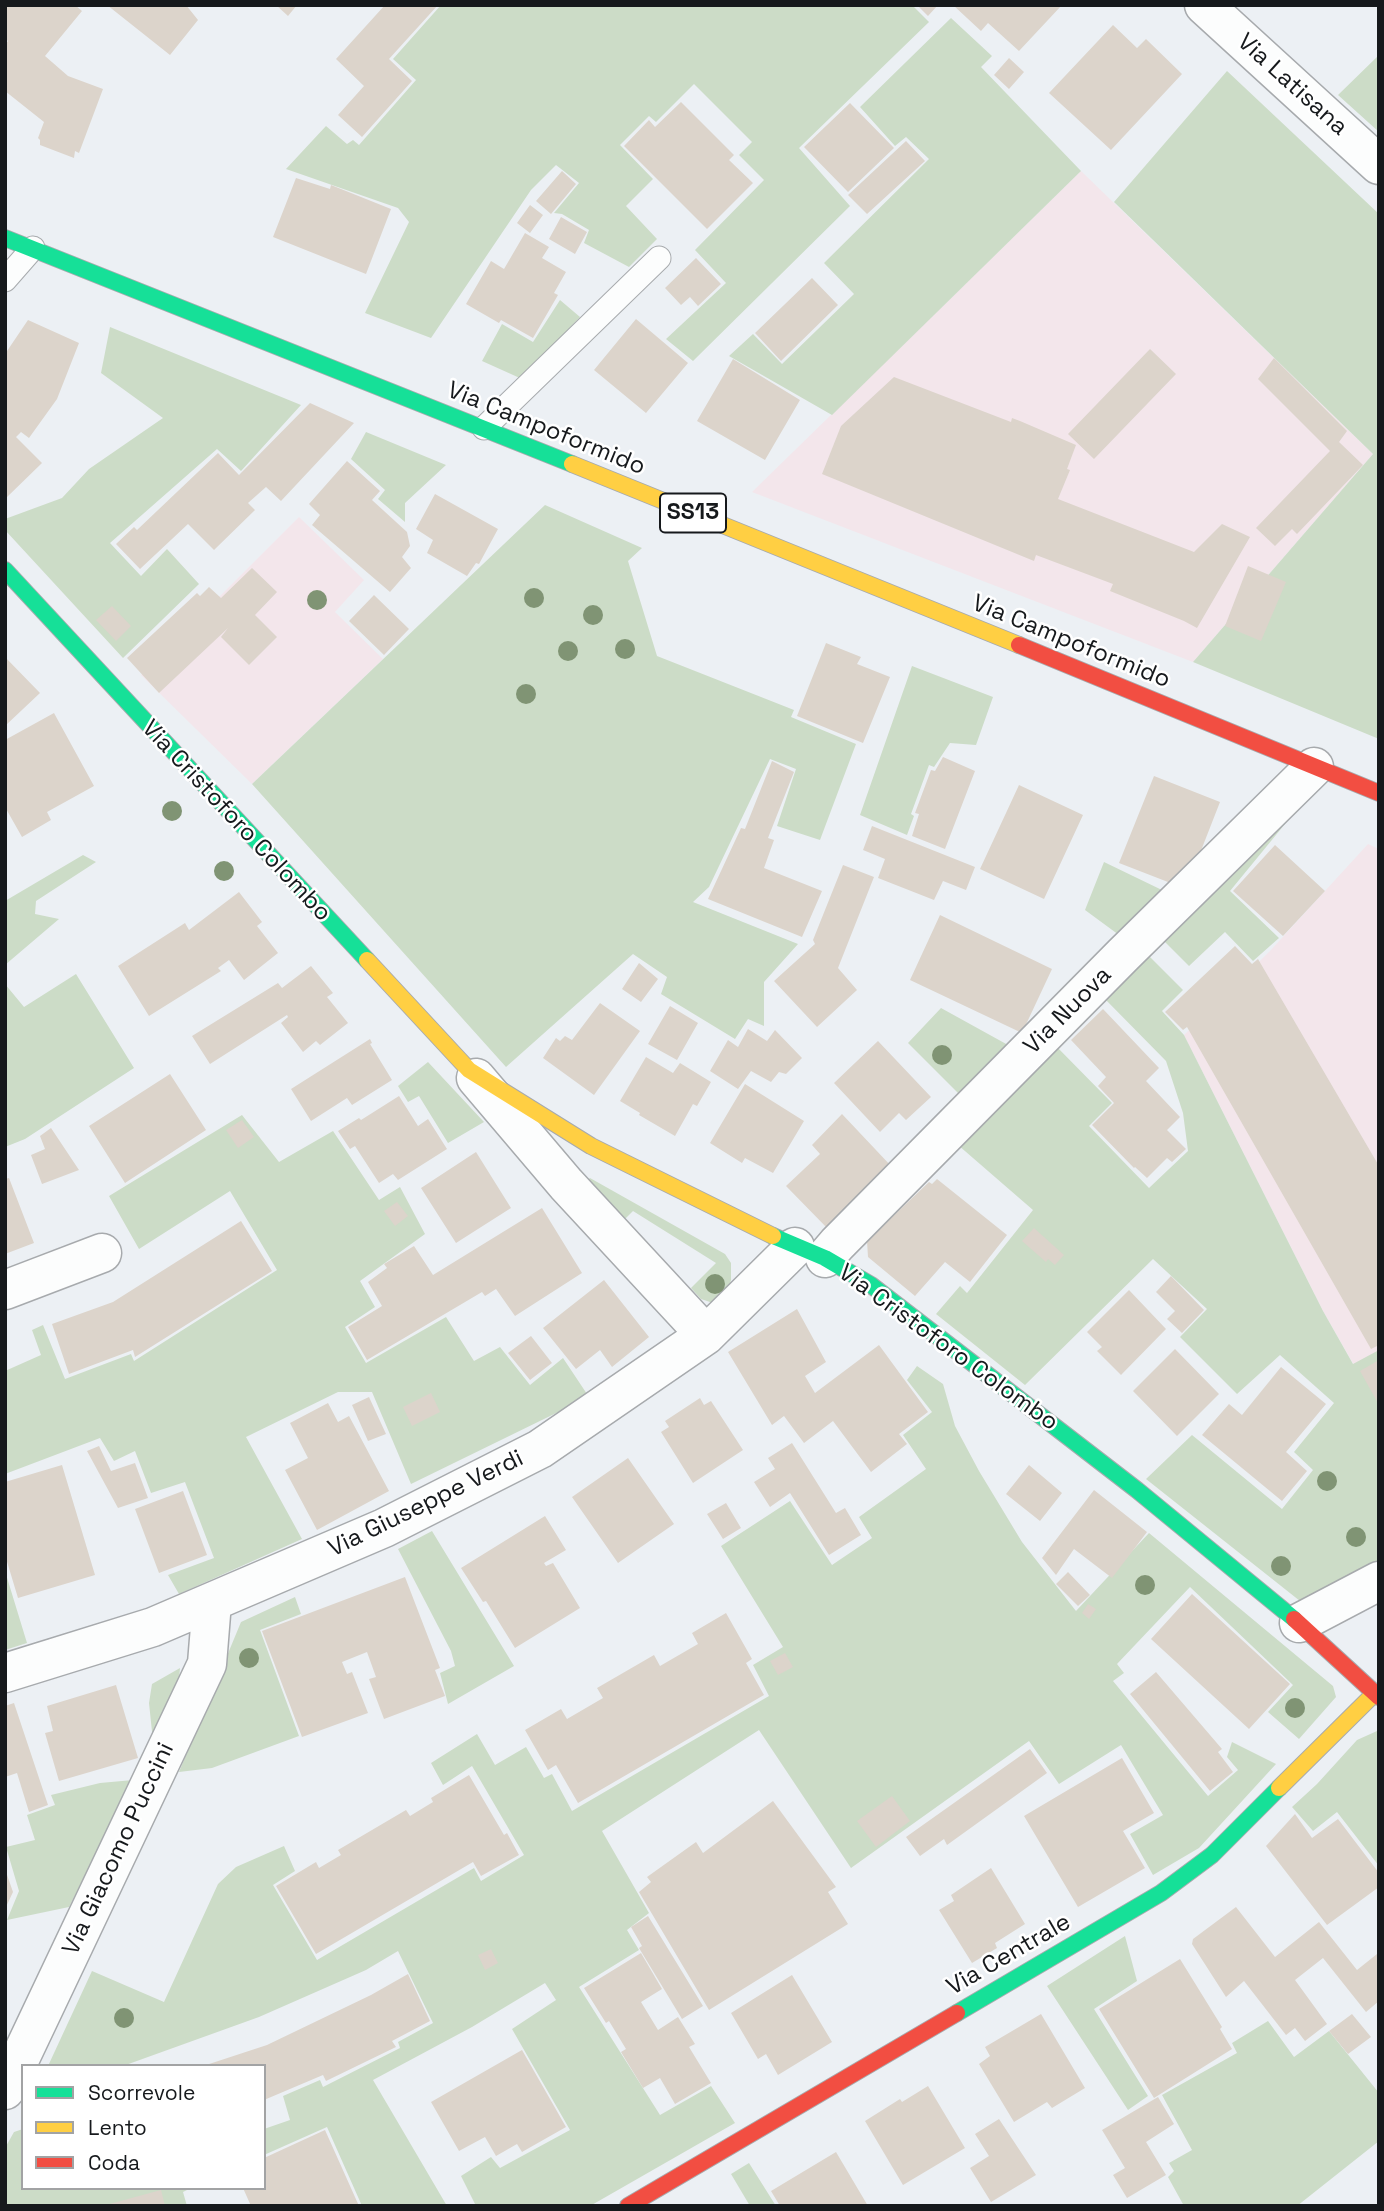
<!DOCTYPE html>
<html>
<head>
<meta charset="utf-8">
<style>
	body { margin:0 }
	#map { position:relative; width:1384px; height:2211px; overflow:hidden; background:#ecf0f4; font-family:"Space Grotesk",sans-serif }
	canvas { display:block }
	.frame { position:absolute; inset:0; border:7px solid #16191c; pointer-events:none }
	.legend { position:absolute; left:21px; top:2064px; width:245px; height:126px; box-sizing:border-box; background:#fff; border:2px solid #a2a3a4; margin:0; padding:9px 12px; list-style:none; font-size:21px; color:#16191c }
	.legend li { display:flex; align-items:center; gap:14px; height:35px }
	.legend b { width:35px; border:2px solid #a2a3a4 }
</style>
</head>
<body>
<div id="map">
<canvas width="1384" height="2211"></canvas>
<div class="frame"></div>
<ul class="legend">
<li><b style="height:9px;background:#16e098"></b>Scorrevole</li>
<li><b style="height:9px;background:#ffcf43"></b>Lento</li>
<li><b style="height:9px;background:#f24e42"></b>Coda</li>
</ul>
</div>
<script>
const ctx = document.querySelector('canvas').getContext('2d');
ctx.lineJoin = 'round';
function fillPath(path, color) {
  ctx.fillStyle = color;
  ctx.fill(path, 'evenodd');
}
function poly(rows) {
  const path = new Path2D();
  for (const r of rows) {
    path.moveTo(r[0], r[1]);
    for (let i = 2; i < r.length; i += 2) path.lineTo(r[i], r[i + 1]);
  }
  return path;
}
function trace(path, color, width, dash) {
  ctx.strokeStyle = color;
  ctx.lineWidth = width;
  ctx.lineCap = dash ? 'butt' : 'round';
  ctx.setLineDash(dash || []);
  ctx.stroke(path);
}
function label(font, color, halo, rows, align = 'center') {
  ctx.font = font + ' "Space Grotesk",sans-serif';
  ctx.lineWidth = 5;
  ctx.setLineDash([]);
  ctx.textBaseline = 'middle';
  ctx.strokeStyle = halo;
  ctx.fillStyle = color;
  for (const [text, x, y, turn = 0] of rows) {
    ctx.save();
    ctx.translate(x, y);
    ctx.rotate((+turn || 0) * Math.PI / 180);
    ctx.textAlign = isNaN(turn) ? turn : align;
    if (halo) ctx.strokeText(text, 0, 0);
    ctx.fillText(text, 0, 0);
    ctx.restore();
  }
}
fillPath(poly([
	[1081,171,1373,454,1193,662,752,492],
	[299,517,364,580,335,612,383,659,252,784,141,675],
	[1368,844,1379,849,1379,1409,1323,1311,1184,1035,1270,951]
]), '#f3e6eb');
fillPath(poly([
	[441,5,912,5,929,22,799,148,850,206,693,361,666,339,726,283,695,250,764,180,739,155,752,142,694,84,656,122,649,116,620,145,653,179,626,206,657,239,629,267,584,243,589,230,562,214,554,213,579,183,556,165,531,190,431,338,365,313,409,222,398,208,286,169,326,126,347,144,353,140,359,145,416,80,393,59],
	[951,18,992,56,981,67,1081,171,832,415,729,356,753,334,782,364,854,294,824,263,929,159,906,137,895,146,860,107],
	[1379,55,1379,132,1338,95],
	[1227,71,1379,214,1379,739,1193,662,1373,454,1114,202],
	[560,300,580,317,522,379,482,361,502,324,533,342],
	[110,327,301,405,241,471,217,449,110,543,141,576,167,549,199,584,123,658,5,530,5,519,62,498,89,469,163,418,101,373],
	[366,432,446,465,405,503,405,522,378,499,385,490,351,459],
	[545,505,642,548,628,561,657,656,794,710,791,717,856,744,820,840,777,826,796,769,770,759,709,887,693,902,798,944,764,982,764,1026,748,1019,735,1039,661,994,667,977,633,954,506,1067,252,784],
	[912,666,993,697,976,745,950,743,934,767,929,765,911,814,914,816,907,835,860,815],
	[1294,813,1230,891,1279,938,1253,961,1225,932,1189,966,1162,939],
	[83,855,96,862,36,901,35,914,59,919,5,965,5,901],
	[1104,862,1164,891,1119,935,1085,910],
	[1147,954,1183,990,1162,1011,1184,1035,1323,1311,1353,1364,1379,1350,1379,1570,1300,1601,1146,1479,1192,1435,1282,1509,1313,1470,1294,1452,1334,1403,1280,1355,1237,1394,1180,1337,1207,1309,1153,1259,1025,1385,936,1314,960,1286,967,1293,1033,1210,958,1145,1056,1046,1112,1103,1089,1126,1149,1188,1188,1151,1183,1113,1166,1061,1104,998],
	[76,974,134,1068,25,1139,5,1147,5,984,24,1007],
	[941,1008,1008,1045,959,1094,908,1043],
	[428,1062,484,1122,448,1143,419,1096,408,1102,398,1086],
	[242,1115,279,1162,333,1131,379,1200,400,1187,425,1234,360,1281,375,1307,345,1327,366,1363,446,1317,474,1361,500,1347,530,1385,563,1358,589,1397,411,1484,372,1392,338,1392,246,1437,302,1539,179,1594,168,1575,214,1558,185,1482,151,1493,135,1451,114,1461,100,1438,5,1474,5,1371,41,1355,32,1330,43,1325,65,1379,131,1354,134,1361,277,1270,230,1191,139,1249,109,1196],
	[590,1178,725,1254,731,1263,731,1280,726,1296,716,1304,701,1299,691,1288,716,1263,633,1211,617,1227,578,1188],
	[917,1366,943,1384,955,1426,979,1471,1022,1542,1076,1611,1149,1533,1333,1686,1336,1697,1299,1739,1268,1712,1293,1685,1190,1587,1117,1664,1124,1673,1113,1681,1208,1796,1238,1770,1227,1757,1232,1742,1276,1764,1199,1848,1153,1875,1130,1834,1163,1815,1121,1745,1059,1784,1029,1741,851,1868,759,1730,602,1831,649,1913,627,1930,639,1950,579,1987,660,2115,711,2086,735,2123,590,2206,476,2206,461,2176,491,2157,500,2168,570,2130,512,2029,556,2000,545,1983,472,2027,373,2080,447,2206,362,2206,327,2127,264,2155,264,2129,290,2120,283,2096,320,2080,323,2087,400,2048,398,2042,433,2023,398,1951,366,1970,259,2017,123,2066,48,2066,92,1971,164,2002,218,1884,236,1867,284,1846,295,1871,273,1885,317,1960,474,1868,481,1881,524,1855,472,1766,443,1785,431,1763,477,1734,495,1765,526,1747,544,1778,552,1774,572,1811,769,1696,753,1665,783,1647,721,1546,790,1501,832,1565,872,1538,859,1517,926,1469,903,1435,932,1412,907,1380],
	[432,1531,514,1666,448,1704,440,1673,455,1666,451,1651,398,1549],
	[5,1571,27,1643,5,1650],
	[295,1597,301,1614,260,1630,299,1736,212,1768,179,1772,241,1622],
	[180,1668,178,1691,153,1741,149,1703,152,1684],
	[1377,1731,1379,1732,1379,1866,1337,1812,1313,1831,1292,1807,1317,1784,1357,1740],
	[133,1780,69,1907,7,1920,19,1891,6,1847,35,1840,27,1815,55,1805,51,1795,100,1783],
	[1125,1936,1137,1981,1094,2009,1148,2096,1128,2110,1047,1986],
	[1268,2021,1294,2057,1329,2031,1379,2093,1379,2141,1297,2206,1184,2206,1168,2177,1174,2171,1169,2163,1192,2150,1162,2095,1237,2053,1232,2043],
	[23,2129,23,2188,191,2188,183,2192,187,2206,5,2206,5,2148,14,2132],
	[749,2163,776,2206,750,2206,731,2174]
]), '#ccdcc7');
fillPath(poly([
	[5,5,75,5,82,11,45,56,68,76,103,89,79,153,75,151,74,158,40,145,40,140,38,138,44,122,5,91,5,45,8,41,5,38],
	[107,5,186,5,198,20,170,55],
	[276,5,297,5,288,16],
	[385,5,438,5,389,59,412,81,362,137,338,115,364,86,336,59],
	[917,5,938,5,928,16],
	[953,5,1062,5,1019,51,988,23,981,31],
	[1113,25,1137,48,1146,39,1182,74,1111,150,1049,93],
	[1009,58,1024,72,1009,89,994,75],
	[681,102,734,155,729,160,753,183,707,229,624,146,649,120,655,127],
	[850,103,894,148,848,192,804,147],
	[906,141,925,161,867,214,848,195],
	[562,171,576,184,551,214,536,201],
	[296,178,330,189,331,185,391,209,366,274,273,237],
	[530,205,543,215,530,233,517,223],
	[561,217,587,232,575,254,549,239],
	[525,233,549,247,542,258,566,272,554,293,558,295,533,338,501,320,499,323,466,304,491,261,504,269],
	[696,258,721,284,698,306,690,297,681,305,665,288],
	[812,278,838,305,781,361,755,333],
	[636,319,688,363,646,413,594,370],
	[28,320,79,343,57,399,29,438,21,432,16,437,42,463,5,499,5,354],
	[1150,349,1176,374,1094,459,1068,434],
	[1274,358,1347,431,1339,442,1363,465,1297,534,1292,529,1275,546,1256,528,1330,451,1258,379],
	[733,359,800,400,765,460,697,421],
	[894,377,1011,422,1012,418,1020,421,1076,445,1067,469,1070,470,1058,499,1194,552,1222,524,1250,537,1197,628,1184,621,1110,591,1113,584,1036,555,1034,561,822,474,841,426],
	[310,403,354,423,281,501,266,487,248,503,255,510,214,550,188,524,140,569,116,544,134,527,137,530,218,453,239,475],
	[347,461,380,491,372,500,407,532,410,546,402,557,411,568,390,592,312,525,320,515,309,504],
	[435,494,498,529,479,564,476,563,467,576,427,553,433,540,416,529],
	[1248,566,1286,582,1261,641,1225,626],
	[252,568,277,592,255,615,277,637,249,665,221,637,228,628,159,693,127,658,197,593,200,596,209,587,221,598],
	[374,595,409,629,384,655,349,621],
	[112,606,131,626,116,641,96,620],
	[826,643,861,657,857,664,890,677,863,743,797,716],
	[5,657,40,693,5,726],
	[54,713,94,786,47,812,51,820,22,837,5,807,5,740],
	[943,757,975,771,945,849,912,836,919,814,915,813,931,770,935,771],
	[772,761,794,772,768,838,774,840,764,868,822,891,802,937,708,899,741,828,745,829],
	[1154,776,1220,802,1186,889,1119,863],
	[1019,785,1083,815,1044,899,980,869],
	[872,826,975,867,966,890,943,881,934,900,878,878,885,859,863,850],
	[1275,845,1325,891,1283,936,1233,891],
	[843,865,874,877,838,968,857,990,817,1027,774,981,815,944,813,940],
	[239,892,262,922,257,926,278,953,244,980,229,960,218,968,221,971,149,1016,118,966,185,923,189,930],
	[940,915,1052,969,1022,1033,910,980],
	[1235,946,1252,964,1258,959,1379,1166,1379,1345,1371,1349,1187,1027,1183,1030,1165,1012],
	[639,963,658,979,641,1002,622,989],
	[311,966,333,993,327,997,348,1023,320,1045,316,1041,303,1052,281,1023,288,1017,287,1015,210,1064,192,1036,278,983,282,988],
	[600,1003,640,1031,594,1095,543,1058,556,1038,560,1041,565,1036,572,1040],
	[670,1006,698,1023,677,1060,648,1044],
	[1103,1009,1159,1068,1146,1081,1180,1117,1167,1130,1186,1149,1172,1162,1167,1158,1147,1178,1135,1167,1134,1168,1092,1125,1114,1103,1098,1086,1106,1077,1071,1040],
	[748,1029,767,1041,775,1030,802,1058,786,1074,779,1072,771,1082,751,1071,738,1089,710,1071,728,1040,738,1047],
	[370,1039,372,1043,370,1044,392,1080,352,1105,347,1098,311,1121,291,1089],
	[878,1041,931,1097,906,1120,899,1113,880,1132,834,1083],
	[646,1057,673,1073,680,1063,711,1082,697,1106,693,1104,675,1136,639,1115,640,1113,620,1101],
	[170,1074,206,1130,125,1183,89,1126],
	[745,1084,804,1121,773,1173,745,1158,742,1163,710,1143],
	[399,1096,418,1126,428,1119,447,1149,398,1180,393,1174,379,1183,355,1146,350,1149,338,1131,359,1118,361,1120],
	[842,1114,892,1167,828,1229,786,1186,820,1154,812,1145],
	[242,1120,254,1137,238,1148,226,1130],
	[51,1128,79,1170,42,1184,31,1155,45,1149,40,1136],
	[476,1152,511,1208,456,1243,421,1188],
	[9,1178,34,1243,5,1254,5,1179],
	[937,1179,1007,1235,970,1282,945,1262,915,1296,868,1257,867,1241,929,1182,932,1184],
	[397,1202,408,1216,395,1226,384,1211],
	[542,1208,582,1273,515,1316,496,1289,485,1296,482,1292,367,1360,348,1327,382,1306,368,1282,387,1268,384,1264,414,1246,433,1275],
	[241,1221,272,1271,135,1357,133,1350,69,1374,52,1324,113,1302],
	[1034,1228,1064,1255,1055,1265,1048,1259,1046,1262,1022,1241],
	[1171,1276,1204,1310,1182,1333,1167,1319,1175,1311,1156,1292],
	[604,1280,649,1337,612,1367,600,1350,576,1369,543,1328],
	[1129,1290,1166,1329,1121,1375,1097,1351,1102,1347,1087,1332],
	[797,1309,826,1362,805,1376,815,1393,879,1345,928,1412,899,1434,907,1444,871,1472,833,1421,804,1443,784,1416,772,1425,728,1352],
	[531,1336,552,1363,530,1380,508,1353],
	[1175,1349,1219,1394,1177,1436,1133,1391],
	[1379,1360,1379,1405,1360,1371],
	[1281,1367,1326,1404,1286,1452,1307,1471,1282,1501,1202,1435,1229,1404,1242,1415],
	[431,1393,440,1412,412,1426,403,1407],
	[369,1397,386,1434,368,1441,352,1405],
	[700,1398,704,1405,711,1401,743,1450,693,1483,661,1432,669,1427,665,1421],
	[328,1403,338,1422,349,1416,389,1491,317,1530,285,1470,308,1458,290,1423],
	[792,1443,836,1513,845,1508,861,1535,829,1555,790,1493,770,1507,754,1482,775,1469,768,1458],
	[99,1446,111,1471,135,1463,148,1498,118,1508,87,1451],
	[628,1458,674,1524,618,1563,572,1497],
	[62,1465,95,1575,18,1598,5,1555,5,1482],
	[1029,1465,1062,1493,1040,1521,1006,1494],
	[1094,1490,1147,1532,1112,1578,1074,1549,1056,1575,1042,1558],
	[183,1491,207,1555,159,1573,135,1509],
	[726,1503,741,1528,723,1539,707,1514],
	[545,1516,566,1550,544,1563,546,1566,553,1563,580,1608,515,1648,486,1601,483,1602,461,1568],
	[1068,1572,1090,1595,1078,1606,1056,1584],
	[405,1577,440,1668,435,1670,445,1696,384,1719,369,1679,376,1677,367,1652,342,1662,347,1674,352,1672,368,1713,302,1737,262,1631],
	[1192,1594,1290,1684,1249,1729,1151,1639],
	[1088,1604,1096,1609,1089,1619,1082,1613],
	[726,1613,752,1659,746,1663,764,1695,578,1803,556,1765,548,1770,525,1730,561,1709,567,1719,603,1698,597,1688,654,1655,660,1666,698,1644,692,1633],
	[785,1653,793,1667,778,1675,770,1661],
	[1156,1672,1222,1749,1218,1752,1233,1772,1210,1791,1130,1694],
	[116,1685,138,1758,59,1781,45,1733,53,1731,47,1706],
	[14,1703,48,1805,29,1812,17,1773,5,1777,5,1706],
	[1030,1749,1047,1773,947,1845,944,1839,920,1856,906,1837],
	[1122,1758,1154,1813,1123,1831,1145,1868,1078,1907,1024,1816],
	[469,1775,504,1835,507,1833,519,1855,481,1876,473,1862,316,1954,276,1886,316,1862,319,1868,341,1855,338,1850,406,1810,410,1816,433,1802,431,1798],
	[892,1796,910,1821,876,1847,857,1821],
	[773,1801,836,1887,828,1892,848,1924,709,2010,639,1892,651,1882,647,1877,696,1842,703,1853],
	[1295,1814,1312,1838,1338,1819,1379,1873,1379,1887,1327,1925,1266,1846],
	[991,1868,1025,1924,995,1943,997,1948,972,1963,939,1910,954,1901,951,1895],
	[5,1869,13,1892,5,1909],
	[1236,1907,1275,1957,1319,1922,1357,1970,1377,1954,1379,1956,1379,2001,1366,2012,1323,1958,1295,1980,1327,2024,1305,2041,1295,2028,1286,2035,1244,1981,1226,1997,1192,1944,1193,1939],
	[648,1916,703,2006,682,2019,639,1948,642,1946,631,1927],
	[491,1949,498,1963,485,1970,478,1955],
	[641,1953,662,1989,641,2002,658,2030,678,2017,695,2044,689,2047,711,2083,675,2104,660,2078,643,2088,621,2052,626,2049,609,2021,606,2023,584,1988],
	[1180,1959,1222,2027,1220,2029,1232,2049,1154,2098,1099,2009],
	[408,1974,430,2021,392,2041,396,2047,326,2081,323,2075,264,2100,264,2066,203,2066,267,2045,371,1995],
	[792,1975,832,2042,778,2075,766,2054,758,2059,731,2013],
	[1041,2014,1085,2088,1052,2108,1047,2102,1014,2122,979,2064,990,2056,985,2047],
	[1352,2014,1371,2037,1348,2054,1329,2031],
	[522,2050,566,2127,522,2152,517,2144,496,2156,485,2137,459,2151,431,2102],
	[928,2086,965,2148,903,2185,865,2121,900,2099,902,2102],
	[1158,2097,1174,2124,1146,2142,1166,2175,1127,2198,1113,2175,1125,2168,1102,2130],
	[999,2119,1036,2175,991,2202,970,2168,989,2156,975,2134],
	[325,2130,359,2206,251,2206,243,2188,264,2188,264,2158],
	[836,2152,868,2206,780,2206,771,2191],
	[161,2190,165,2206,106,2206,106,2205]
]), '#dcd4cb');
const lane = poly([
	[5,280,33,248],
	[484,428,659,258]
]);
const street = poly([
	[1204,5,1379,165],
	[476,1078,566,1184,706,1335],
	[825,1258,837,1244,1123,955,1314,767],
	[5,1290,102,1253],
	[1299,1623,1379,1581],
	[5,1673,153,1627,384,1528,540,1449,706,1335,795,1247],
	[5,2090,207,1664,212,1602]
]);
const fast = poly([
	[5,238,572,464],
	[5,570,367,960],
	[773,1236,825,1258,871,1285,1137,1490,1294,1619],
	[957,2013,1161,1893,1212,1855,1279,1788]
]);
const slow = poly([
	[572,464,1019,645],
	[367,960,469,1070,591,1146,773,1236],
	[1279,1788,1375,1693]
]);
const jam = poly([
	[1019,645,1379,793],
	[1294,1619,1379,1697],
	[628,2206,957,2013]
]);
trace(lane, '#a7aaad', 25);
trace(street, '#a7aaad', 41);
trace(fast, '#a7aaad', 18);
trace(slow, '#a7aaad', 18);
trace(jam, '#a7aaad', 18);
trace(lane, '#fcfdfd', 23);
trace(street, '#fcfdfd', 38);
trace(fast, '#16e098', 16);
trace(slow, '#ffcf43', 16);
trace(jam, '#f24e42', 16);
ctx.fillStyle = '#809474';
for (const [x, y] of [
	[534,598],
	[317,600],
	[593,615],
	[625,649],
	[568,651],
	[526,694],
	[172,811],
	[224,871],
	[942,1055],
	[715,1284],
	[1327,1481],
	[1356,1537],
	[1281,1566],
	[1145,1585],
	[249,1658],
	[1295,1708],
	[124,2018]
]) {
  ctx.beginPath();
  ctx.arc(x, y, 10, 0, 2 * Math.PI);
  ctx.fill();
}
for (const [x, y, w] of [
	[693,513,66]
]) {
  const box = new Path2D();
  box.roundRect(x - w / 2, y - 19.5, w, 39, 5);
  ctx.fillStyle = '#fff';
  ctx.fill(box);
  trace(box, '#16191c', 2);
}
label('bold 23px', '#16191c', null, [
	["SS13",693,513]
]);
label('24px', '#16191c', '#fff', [
	["Via Latisana",1292,85,42],
	["Via Campoformido",546,429,22],
	["Via Campoformido",1071,642,22],
	["Via Cristoforo Colombo",236,821,47],
	["Via Nuova",1068,1011,-45],
	["Via Cristoforo Colombo",948,1348,36],
	["Via Giuseppe Verdi",426,1504,-26],
	["Via Giacomo Puccini",119,1849,-65],
	["Via Centrale",1009,1955,-30]
]);
</script>
</body>
</html>
